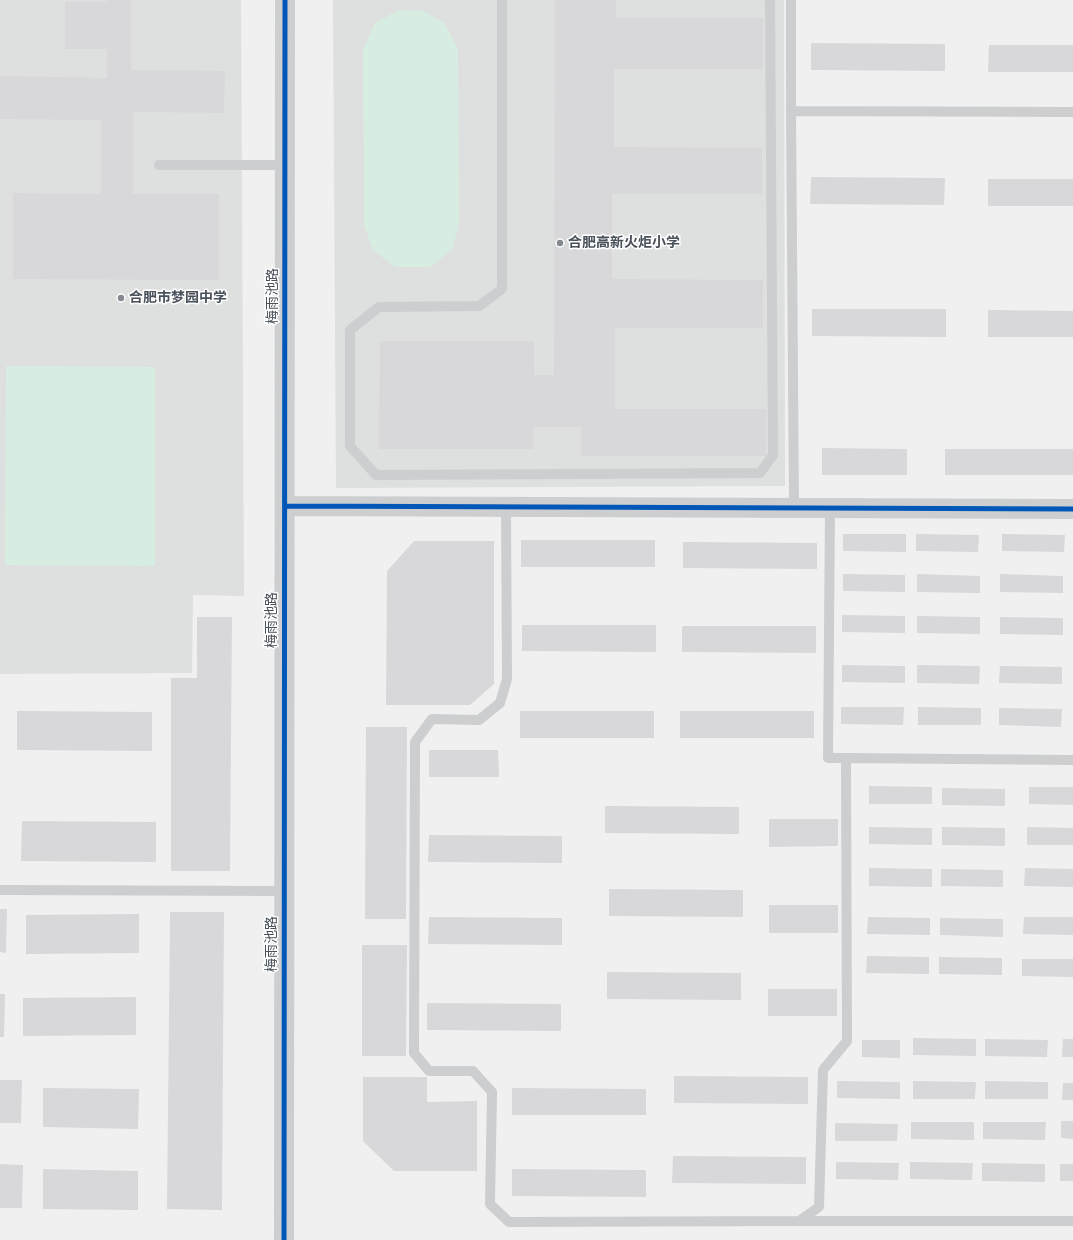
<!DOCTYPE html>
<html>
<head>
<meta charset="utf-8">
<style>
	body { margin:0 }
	canvas { display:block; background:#f0f0f0 }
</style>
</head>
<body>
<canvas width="1073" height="1240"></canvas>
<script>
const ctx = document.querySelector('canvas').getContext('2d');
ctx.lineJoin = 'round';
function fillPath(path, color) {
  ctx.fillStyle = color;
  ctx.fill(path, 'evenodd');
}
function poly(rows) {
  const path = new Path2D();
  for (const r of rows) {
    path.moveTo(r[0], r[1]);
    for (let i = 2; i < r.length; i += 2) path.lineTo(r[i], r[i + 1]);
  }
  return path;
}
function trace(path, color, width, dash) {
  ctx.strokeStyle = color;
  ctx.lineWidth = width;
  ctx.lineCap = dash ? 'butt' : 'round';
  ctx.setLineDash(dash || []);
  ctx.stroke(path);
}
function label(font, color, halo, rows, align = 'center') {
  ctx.font = font + ' Manrope,"Noto Sans SC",sans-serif';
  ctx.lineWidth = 3;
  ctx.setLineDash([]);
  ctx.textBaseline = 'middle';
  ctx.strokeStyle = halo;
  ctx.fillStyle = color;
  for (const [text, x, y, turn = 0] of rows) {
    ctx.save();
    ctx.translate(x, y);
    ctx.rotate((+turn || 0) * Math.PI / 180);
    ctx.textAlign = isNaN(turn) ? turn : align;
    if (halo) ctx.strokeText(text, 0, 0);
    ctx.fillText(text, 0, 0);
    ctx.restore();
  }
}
fillPath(poly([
	[0,0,241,0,244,596,193,595,192,673,0,674],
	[333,0,784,0,785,486,336,488]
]), '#dedfdf');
fillPath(poly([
	[399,10,424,11,445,24,458,49,459,224,452,250,430,267,395,267,373,250,364,225,363,50,375,23],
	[6,366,155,367,155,566,5,565]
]), '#d7ede1');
fillPath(poly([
	[106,0,131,0,131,70,225,71,224,113,133,112,133,194,219,194,219,280,13,279,13,193,101,194,101,120,0,119,0,76,107,78,107,49,65,49,65,2,106,2],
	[555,0,616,0,616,18,763,18,763,69,614,69,614,147,762,148,762,194,612,194,612,279,763,280,763,328,615,328,615,409,766,409,766,456,581,456,581,427,533,427,533,449,379,449,380,341,534,341,534,375,554,375],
	[811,43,945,44,945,71,811,70],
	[989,45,1073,45,1073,72,988,72],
	[811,177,945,178,944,205,810,204],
	[988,179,1073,179,1073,206,988,206],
	[812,309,946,309,946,337,812,336],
	[988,310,1073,311,1073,337,988,337],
	[822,448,907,449,907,475,822,475],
	[945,449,1073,449,1073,475,945,475],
	[843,534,906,534,906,552,843,551],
	[916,534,979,535,978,552,916,551],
	[1002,534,1065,535,1064,552,1002,551],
	[521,540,655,540,655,567,521,567],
	[414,541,494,541,494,684,470,705,386,705,387,571],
	[683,542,817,543,817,569,683,568],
	[843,574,905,575,905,592,843,591],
	[917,574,980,576,980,593,917,592],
	[1000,574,1063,576,1063,593,1000,592],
	[842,615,905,616,905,633,842,632],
	[917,616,980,617,980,634,917,633],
	[197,617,232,617,230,871,171,871,171,678,197,678],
	[1000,617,1063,618,1063,635,1000,634],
	[522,625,656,625,656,652,522,651],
	[682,626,816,626,816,653,682,652],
	[842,665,905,666,905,683,842,682],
	[917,665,980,666,979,684,917,683],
	[1000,666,1062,667,1062,684,999,683],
	[841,707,904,707,903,725,841,724],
	[918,707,981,708,981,725,918,725],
	[999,708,1062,709,1061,727,999,725],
	[17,711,152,712,152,751,17,750],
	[520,711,654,711,654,738,520,738],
	[680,711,814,711,814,738,680,738],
	[366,727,407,727,406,919,365,919],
	[429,750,498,750,499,777,429,777],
	[869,786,932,787,932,804,869,804],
	[1029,787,1073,787,1073,805,1029,804],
	[942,788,1005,789,1005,806,942,805],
	[605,806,739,807,739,834,605,833],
	[769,819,838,819,838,846,769,847],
	[22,821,156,822,156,862,21,861],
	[869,827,932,828,932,845,869,844],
	[942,827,1005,828,1005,846,942,845],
	[1027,827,1073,828,1073,845,1027,845],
	[429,835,562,836,562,863,428,862],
	[869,868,932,869,932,887,869,886],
	[1025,868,1073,869,1073,887,1024,886],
	[941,869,1003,870,1003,887,941,886],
	[609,889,743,890,743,917,609,916],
	[769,905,838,905,838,933,769,933],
	[0,909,7,909,6,953,0,952],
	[170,912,224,912,222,1210,167,1209],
	[139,914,139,953,26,954,26,915],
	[429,917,562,918,562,945,428,944],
	[868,917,930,918,930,935,867,934],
	[1024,917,1073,917,1073,935,1023,934],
	[940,918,1003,919,1003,937,940,935],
	[362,945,407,945,406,1056,362,1056],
	[867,956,929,957,929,974,866,973],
	[939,957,1002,958,1002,975,939,974],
	[1022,959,1073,959,1073,977,1022,976],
	[607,972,741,973,741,1000,607,999],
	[768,989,837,989,837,1016,768,1016],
	[0,994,5,994,4,1037,0,1037],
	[136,997,136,1035,23,1036,23,998],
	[427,1003,561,1004,561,1031,427,1030],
	[913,1038,976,1039,976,1056,913,1055],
	[985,1039,1048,1040,1047,1057,985,1056],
	[1063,1039,1073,1039,1073,1057,1062,1057],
	[862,1040,900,1040,900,1058,862,1057],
	[674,1076,808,1077,808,1104,674,1103],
	[363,1077,427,1077,427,1102,477,1101,477,1171,394,1171,363,1141],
	[0,1080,22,1080,21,1123,0,1123],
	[837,1081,900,1082,900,1099,837,1098],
	[913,1081,976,1082,975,1099,913,1099],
	[985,1081,1048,1082,1048,1099,985,1099],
	[1063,1083,1073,1083,1073,1100,1062,1100],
	[43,1088,139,1089,138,1129,43,1127],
	[512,1088,646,1089,646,1115,512,1115],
	[1061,1121,1073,1121,1073,1139,1061,1138],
	[911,1122,974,1122,974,1140,911,1139],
	[983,1122,1046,1122,1045,1140,983,1139],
	[835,1123,898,1124,897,1141,835,1141],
	[673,1156,806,1157,806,1184,672,1183],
	[836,1162,899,1163,898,1180,836,1179],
	[910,1162,973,1163,972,1180,910,1179],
	[982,1163,1045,1164,1045,1182,982,1181],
	[0,1164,23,1165,22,1208,0,1208],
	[1060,1164,1073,1164,1073,1181,1060,1181],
	[43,1169,138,1171,138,1210,43,1209],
	[512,1169,646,1170,646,1197,512,1196]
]), '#d8d8da');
trace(poly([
	[502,0,502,289,479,306,379,307,350,330,350,446,376,475,760,473,773,455,770,0],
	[791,0,791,111,1073,112],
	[791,111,794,508],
	[159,165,285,165],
	[506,507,507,679,500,703,479,720,432,719,415,742,414,1053,429,1071,473,1071,492,1092,490,1204,509,1222,799,1221,819,1207,823,1070,847,1041,846,758,1073,760],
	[830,508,828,758,846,758],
	[0,890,284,891],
	[799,1221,1073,1221]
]), '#ccced0', 10);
trace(poly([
	[285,506,1073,509],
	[284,1240,285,0]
]), '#ccced0', 20);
trace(poly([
	[285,506,1073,509],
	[284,1240,285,0]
]), '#0057b8', 5);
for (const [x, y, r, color] of [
	[560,243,4,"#83898e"],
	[121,298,4,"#83898e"]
]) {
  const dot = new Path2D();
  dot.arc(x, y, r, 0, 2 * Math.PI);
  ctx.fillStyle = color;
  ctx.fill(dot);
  trace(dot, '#fff', 1.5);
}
label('bold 14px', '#49515a', '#fff', [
	["合肥高新火炬小学",568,243],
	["合肥市梦园中学",129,298]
], 'left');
label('14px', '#49515a', '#fff', [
	["梅雨池路",273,296,-90],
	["梅雨池路",272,620,-90],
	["梅雨池路",272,944,-90]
]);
</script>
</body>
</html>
